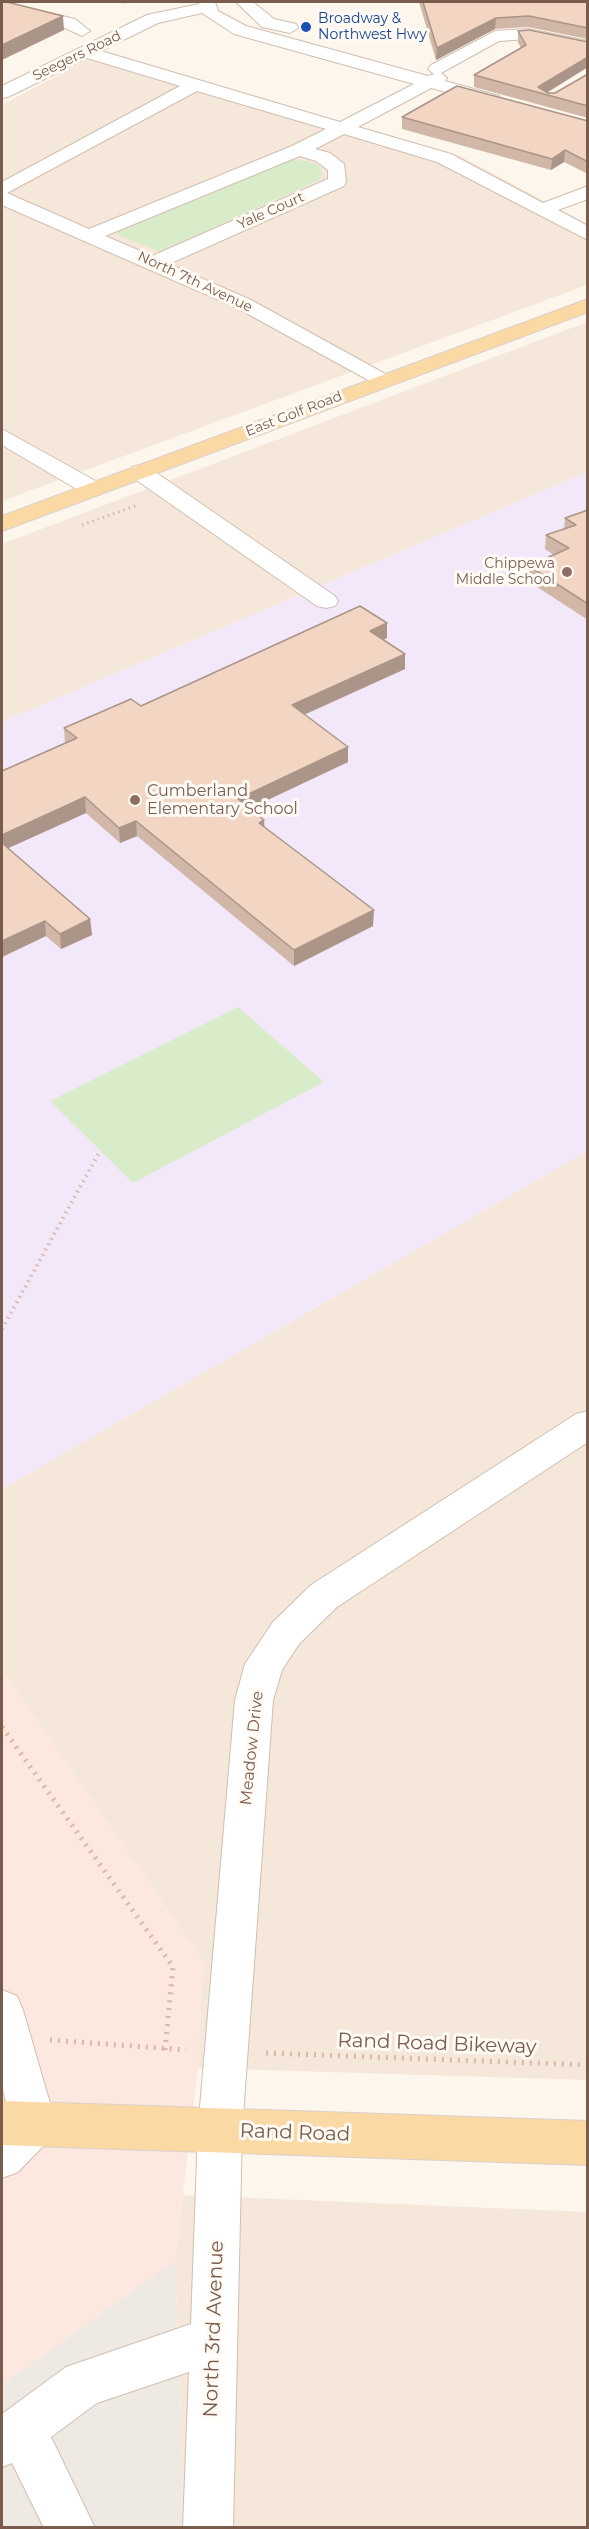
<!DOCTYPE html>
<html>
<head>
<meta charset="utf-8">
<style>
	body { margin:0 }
	#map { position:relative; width:589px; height:2529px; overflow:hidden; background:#fdf6ec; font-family:Montserrat,sans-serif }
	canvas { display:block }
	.frame { position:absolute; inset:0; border:3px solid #7a5c4d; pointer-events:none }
</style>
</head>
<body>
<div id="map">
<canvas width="589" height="2529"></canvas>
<div class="frame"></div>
</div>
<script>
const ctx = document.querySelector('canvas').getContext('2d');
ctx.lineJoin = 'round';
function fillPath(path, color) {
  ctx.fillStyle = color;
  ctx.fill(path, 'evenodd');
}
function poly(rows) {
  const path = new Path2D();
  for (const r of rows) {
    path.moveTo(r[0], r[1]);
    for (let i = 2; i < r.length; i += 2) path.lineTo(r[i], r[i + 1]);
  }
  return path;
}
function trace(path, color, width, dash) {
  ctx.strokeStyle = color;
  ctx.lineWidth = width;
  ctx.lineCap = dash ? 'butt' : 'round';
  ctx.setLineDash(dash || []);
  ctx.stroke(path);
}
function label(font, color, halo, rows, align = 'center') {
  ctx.font = font + ' Montserrat,sans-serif';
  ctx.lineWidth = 6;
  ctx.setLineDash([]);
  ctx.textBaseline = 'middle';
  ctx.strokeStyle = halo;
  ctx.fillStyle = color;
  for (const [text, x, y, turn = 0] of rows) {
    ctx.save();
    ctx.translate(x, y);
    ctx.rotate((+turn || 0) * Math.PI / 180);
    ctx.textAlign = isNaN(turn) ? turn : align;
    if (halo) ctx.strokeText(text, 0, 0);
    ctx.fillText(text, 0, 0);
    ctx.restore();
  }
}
fillPath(poly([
	[102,52,460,156,587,224,587,285,2,501,2,105],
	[587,322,587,472,2,722,2,544],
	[587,1151,587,2080,198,2068,203,1961,2,1670,2,1489],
	[183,2195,587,2212,587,2527,185,2527,175,2260]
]), '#f5e8da');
fillPath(poly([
	[2,1670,203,1961,198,2068,175,2260,2,2385]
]), '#fde8e0');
fillPath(poly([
	[175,2260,185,2527,2,2527,2,2385]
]), '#efe9e4');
fillPath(poly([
	[587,472,587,1151,2,1489,2,722]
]), '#f3e8fa');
fillPath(poly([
	[291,160,308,161,320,166,323,175,319,180,160,252,114,233],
	[238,1007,324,1082,133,1183,50,1101]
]), '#d8ecc9');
const minor = poly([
	[2,2,75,19,90,31,82,36,63,27,2,12,2,2],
	[199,2,215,2,218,11,246,26,428,76,434,74,428,69,431,65,495,31,528,29,588,41,588,51,528,39,499,41,441,73,447,78,445,81,499,96,502,100,499,104,493,105,431,88,358,127,451,154,543,203,588,186,588,199,558,210,588,226,588,240,437,162,344,134,315,149,330,153,344,164,346,182,344,186,169,264,251,300,389,376,392,381,389,386,381,387,237,308,2,205,2,182,180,86,87,58,8,97,2,98,2,86,147,15,199,4,199,2],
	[202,13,234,34,414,84,340,122,101,51,158,23,202,13],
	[197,91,326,129,292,146,89,229,7,193,197,91],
	[300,156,316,161,328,170,328,179,152,256,105,236,300,156],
	[236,2,253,2,274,19,296,24,298,28,290,33,262,27,236,2],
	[2,429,101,484,104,489,101,494,93,496,85,494,2,445,2,429],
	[140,465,148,467,335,596,338,601,335,606,326,608,317,606,132,477,129,472,132,467,140,465],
	[588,1411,588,1442,337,1607,299,1644,282,1670,273,1700,242,2130,233,2528,183,2528,189,2372,97,2403,51,2437,95,2528,44,2528,12,2463,2,2467,2,2414,66,2367,191,2324,198,2130,235,1700,245,1664,273,1622,311,1585,576,1414,588,1411],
	[2,1990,17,1996,23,2010,56,2124,50,2139,18,2172,2,2178,2,2125,10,2117,2,2086,2,1990]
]);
const major = poly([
	[588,299,588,312,2,531,2,516,588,299],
	[2,2101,588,2121,588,2165,2,2145,2,2101]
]);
trace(minor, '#d1beb0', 2);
trace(major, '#dad1cd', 2);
trace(poly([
	[86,2,112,2],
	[118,2,126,3]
]), '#d9b8a5', 2, [1, 2]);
trace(poly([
	[82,525,138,505]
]), '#d9b8a5', 3, [1.5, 4]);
trace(poly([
	[2,1329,100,1151]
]), '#d9b8a5', 4, [1.5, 4.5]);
trace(poly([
	[2,1727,173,1967,165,2050],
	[50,2040,186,2050],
	[266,2053,588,2065]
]), '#d9b8a5', 5, [2, 6]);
fillPath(minor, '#fff');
fillPath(major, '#fbd9a5');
fillPath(poly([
	[419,2,588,2,588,39,528,27,495,29,436,60],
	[518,31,588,67,547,93,555,93,588,74,588,118,474,87,474,75,521,48,518,42],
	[402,117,588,121,588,174,564,162,551,170,402,129],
	[588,510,588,620,528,581,529,566,554,555,545,549,546,535,564,529,565,518],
	[387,638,383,640,405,669,304,715,348,747,348,762,250,808,265,827,373,926,294,966,137,836,120,843,86,813,8,848,90,919,92,935,61,949,46,936,2,957,2,771,65,743,64,728]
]), '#d1b7a8');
fillPath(poly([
	[63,16,64,30,2,60,2,45],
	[496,18,495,29,436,60,437,48],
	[588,57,588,67,544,94,538,87],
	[565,150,564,162,551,170,552,159],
	[387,623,387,638,370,646,370,631],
	[405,654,405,669,292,720,292,705],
	[348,747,348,762,238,814,238,799],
	[85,797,86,813,2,851,2,835],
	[264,820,265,836,259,823],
	[136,821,137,836,120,843,119,828],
	[374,910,373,926,294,966,294,950],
	[90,919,92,935,61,949,60,934],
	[45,921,46,936,2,957,2,941]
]), '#aa9588');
const building = poly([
	[2,2,7,2,63,16,2,45,2,2],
	[423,2,588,2,588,28,529,16,496,18,437,48,423,2],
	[529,30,588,42,588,57,538,87,548,93,555,93,588,74,588,106,474,75,526,45,518,31,529,30],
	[457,86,588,121,588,162,565,150,552,159,402,117,457,86],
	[588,510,588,604,529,566,569,548,546,535,576,525,565,518,588,510],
	[360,606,387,623,370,631,405,654,292,705,348,747,238,799,264,820,259,823,374,910,294,950,136,821,119,828,85,797,2,835,2,771,77,738,64,728,131,699,141,706,360,606],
	[2,843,90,919,60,934,45,921,2,941,2,843]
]);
fillPath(building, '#f3d5c3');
trace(building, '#aa9588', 1.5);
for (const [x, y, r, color] of [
	[306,27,6,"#1a4fb4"],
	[567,572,6,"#8d6e63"],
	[135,800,6,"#8d6e63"]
]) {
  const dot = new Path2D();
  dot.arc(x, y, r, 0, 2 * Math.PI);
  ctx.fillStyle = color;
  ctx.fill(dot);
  trace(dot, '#fffaf3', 2);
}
label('14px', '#164399', '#fffaf3', [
	["Broadway &",318,19],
	["Northwest Hwy",318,35]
], 'left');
label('14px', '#7a5c4d', '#fffaf3', [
	["Seegers Road",77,56,-26],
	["Yale Court",271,211,-24],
	["North 7th Avenue",195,282,25],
	["East Golf Road",294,414,-21]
]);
label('14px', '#785e54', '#fffaf3', [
	["Chippewa",555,564],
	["Middle School",555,580]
], 'right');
label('16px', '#785e54', '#fffaf3', [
	["Cumberland",147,791],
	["Elementary School",147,809]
], 'left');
label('16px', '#7a5c4d', '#fffaf3', [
	["Meadow Drive",252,1748,-84]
]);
label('20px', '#7a5c4d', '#fffaf3', [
	["Rand Road Bikeway",437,2044,2],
	["Rand Road",295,2133,2],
	["North 3rd Avenue",214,2329,-88]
]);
</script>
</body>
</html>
